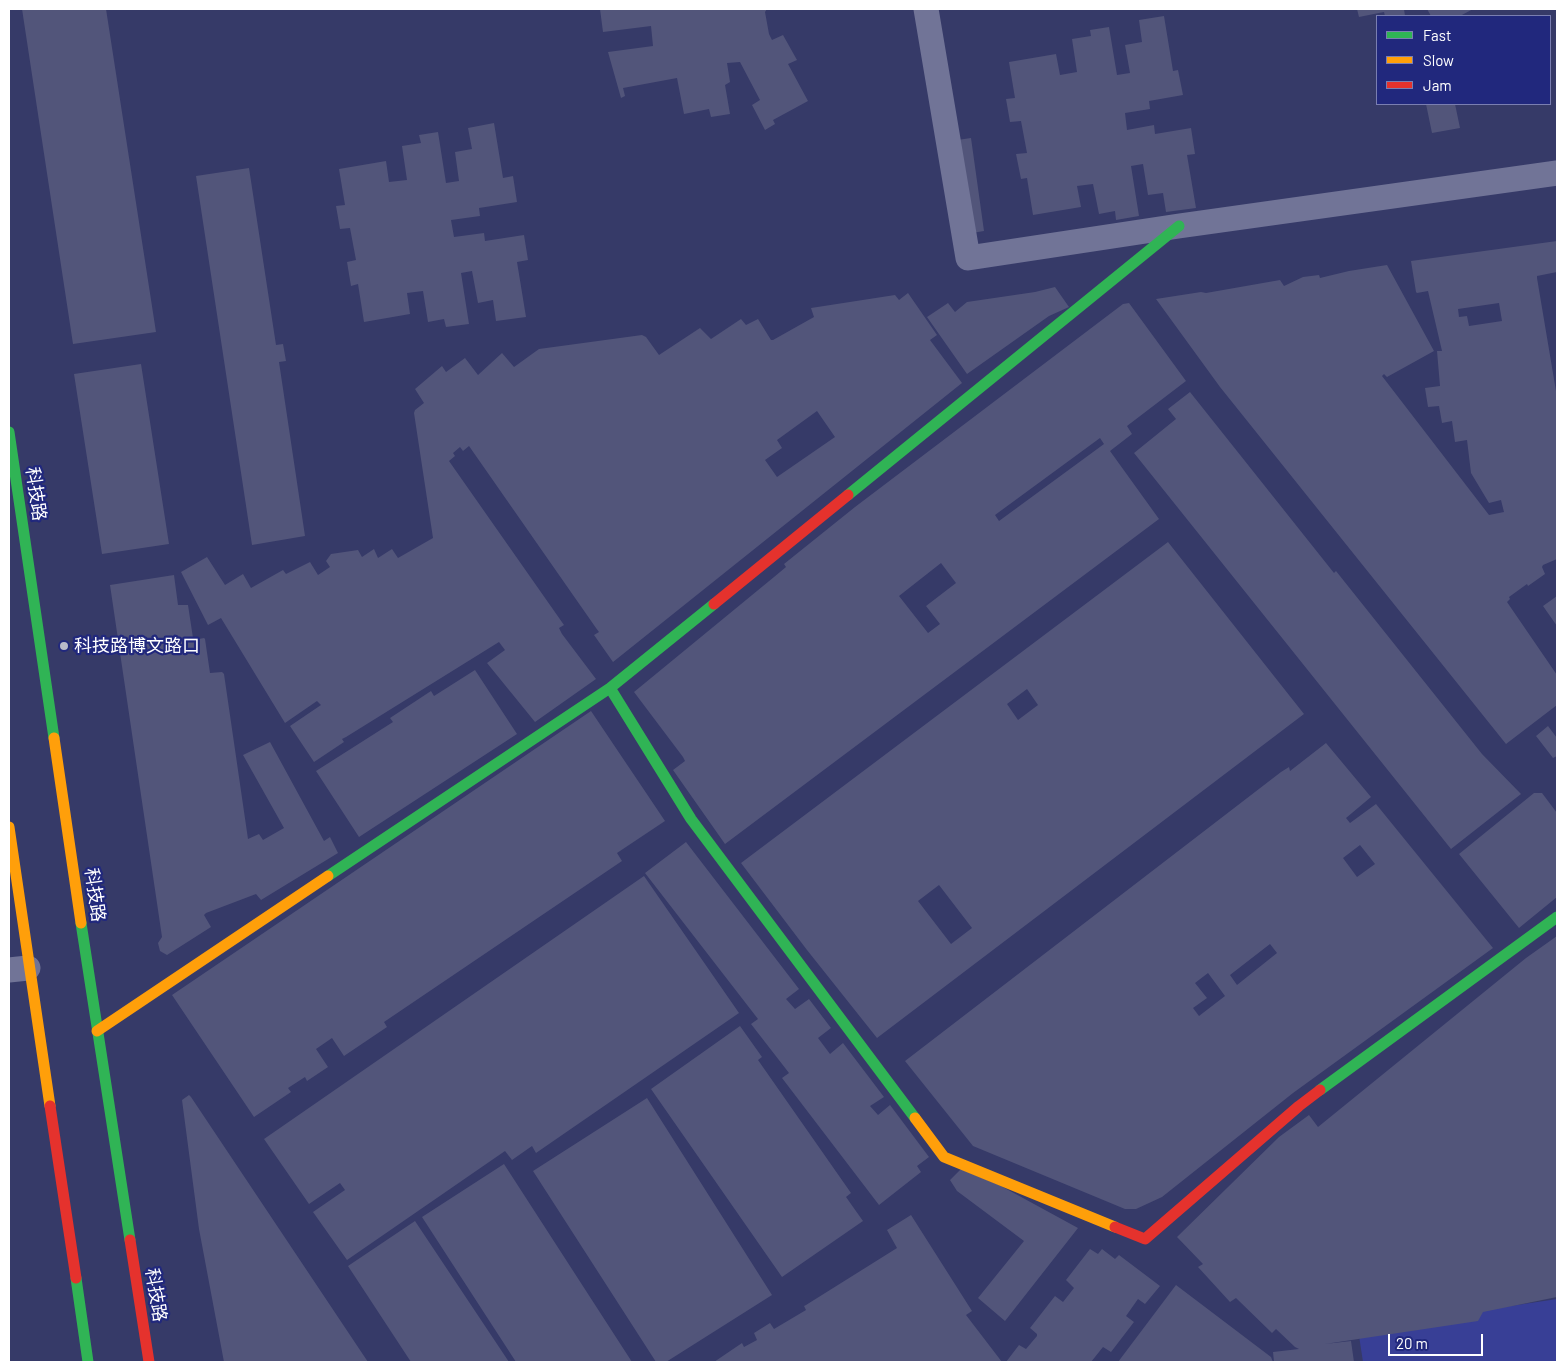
<!DOCTYPE html>
<html>
<head>
<meta charset="utf-8">
<style>
	body { margin:0 }
	#map { position:relative; width:1566px; height:1371px; overflow:hidden; background:#363a68; font-family:Barlow,sans-serif }
	canvas { display:block }
	.frame { position:absolute; inset:0; border:10px solid #fff; pointer-events:none }
	.legend { position:absolute; left:1376px; top:15px; width:175px; height:90px; box-sizing:border-box; background:#21287d; border:1px solid #7a7eb1; margin:0; padding:6px 9px; list-style:none; font-size:15px; color:#fff }
	.legend li { display:flex; align-items:center; gap:10px; height:25px }
	.legend b { width:25px; border:1px solid #7a7eb1 }
	.scale { position:absolute; left:1388px; top:1334px; width:95px; height:22px; box-sizing:border-box; border:2px solid #fff; border-top:0; padding-left:6px; font-size:15px; line-height:18px; white-space:nowrap; color:#fff; -webkit-text-stroke:4px #21287d; paint-order:stroke }
</style>
</head>
<body>
<div id="map">
<canvas width="1566" height="1371"></canvas>
<div class="frame"></div>
<ul class="legend">
<li><b style="height:6px;background:#30b455"></b>Fast</li>
<li><b style="height:6px;background:#ff9f0a"></b>Slow</li>
<li><b style="height:6px;background:#e5322d"></b>Jam</li>
</ul>
<div class="scale">20 m</div>
</div>
<script>
const ctx = document.querySelector('canvas').getContext('2d');
ctx.lineJoin = 'round';
function fillPath(path, color) {
  ctx.fillStyle = color;
  ctx.fill(path, 'evenodd');
}
function poly(rows) {
  const path = new Path2D();
  for (const r of rows) {
    path.moveTo(r[0], r[1]);
    for (let i = 2; i < r.length; i += 2) path.lineTo(r[i], r[i + 1]);
  }
  return path;
}
function trace(path, color, width, dash) {
  ctx.strokeStyle = color;
  ctx.lineWidth = width;
  ctx.lineCap = dash ? 'butt' : 'round';
  ctx.setLineDash(dash || []);
  ctx.stroke(path);
}
function label(font, color, halo, rows, align = 'center') {
  ctx.font = font + ' Barlow,"Noto Sans SC",sans-serif';
  ctx.lineWidth = 4.5;
  ctx.setLineDash([]);
  ctx.textBaseline = 'middle';
  ctx.strokeStyle = halo;
  ctx.fillStyle = color;
  for (const [text, x, y, turn = 0] of rows) {
    ctx.save();
    ctx.translate(x, y);
    ctx.rotate((+turn || 0) * Math.PI / 180);
    ctx.textAlign = isNaN(turn) ? turn : align;
    if (halo) ctx.strokeText(text, 0, 0);
    ctx.fillText(text, 0, 0);
    ctx.restore();
  }
}
fillPath(poly([
	[1557,1299,1557,1362,1363,1362,1358,1329]
]), '#383f96');
fillPath(poly([
	[22,9,106,9,156,332,73,344],
	[600,9,767,9,765,12,769,34,772,40,783,35,797,60,788,64,808,101,773,120,775,124,765,130,752,105,760,100,740,62,727,63,730,82,725,85,730,114,711,117,709,109,684,114,677,78,623,88,625,96,621,98,608,52,653,46,651,26,603,32],
	[1357,9,1404,9,1405,16,1385,16,1384,12,1359,17],
	[1427,9,1473,9,1460,16,1431,16],
	[1164,16,1173,71,1178,70,1183,95,1149,101,1150,109,1125,113,1127,130,1154,125,1155,134,1191,128,1195,154,1187,155,1196,208,1166,212,1163,193,1148,195,1143,164,1131,166,1139,216,1116,220,1115,211,1099,214,1093,184,1077,186,1081,207,1033,215,1027,178,1021,179,1016,154,1027,153,1021,121,1010,122,1006,99,1015,98,1009,62,1056,54,1060,75,1077,72,1072,39,1091,36,1090,30,1109,27,1117,75,1130,73,1125,45,1142,42,1139,20],
	[1426,104,1455,104,1460,128,1432,133],
	[494,123,503,178,513,176,517,202,479,208,480,216,451,220,454,237,484,233,485,241,524,235,528,260,517,262,526,317,496,321,493,300,478,303,472,271,461,273,469,324,446,327,444,319,428,322,423,291,407,293,410,314,364,322,358,284,351,286,347,262,356,260,350,228,340,229,336,206,345,205,339,169,386,161,389,182,407,180,402,146,421,143,419,135,438,132,446,183,459,181,455,152,472,149,468,128],
	[971,138,984,231,966,234,944,142],
	[249,168,276,345,283,344,286,361,279,362,305,536,252,545,196,176],
	[1557,241,1557,272,1537,276,1537,278,1557,397,1557,559,1543,565,1542,567,1545,574,1528,586,1527,584,1509,597,1510,599,1507,602,1557,675,1557,705,1506,744,1220,387,1156,299,1201,292,1206,293,1280,280,1284,286,1303,277,1319,275,1320,278,1349,271,1387,265,1434,351,1387,377,1384,374,1382,376,1489,515,1504,512,1501,500,1489,503,1471,473,1467,440,1455,442,1452,421,1442,423,1439,406,1428,407,1425,388,1440,386,1437,351,1442,351,1428,291,1417,293,1416,292,1411,261],
	[1499,303,1502,321,1469,326,1467,316,1459,317,1458,309],
	[1055,287,1069,307,1049,316,967,374,927,317,948,303,955,312,967,302,1035,292],
	[908,293,937,335,930,340,962,383,613,662,594,635,599,632,596,628,469,446,463,451,460,447,453,453,455,456,449,461,564,625,559,628,562,634,596,679,535,722,487,663,505,650,499,642,346,737,342,739,344,742,314,762,290,726,321,705,317,701,285,723,221,618,208,625,181,572,207,557,225,585,243,574,251,588,283,570,286,574,310,562,318,575,330,567,326,561,331,554,358,550,362,557,374,549,378,558,392,549,398,558,433,538,414,413,415,410,424,403,415,389,442,366,446,372,465,358,478,375,502,353,514,367,539,349,642,335,646,337,659,355,700,328,711,339,741,319,746,325,758,319,771,340,773,340,814,317,811,308,895,295,899,300],
	[817,411,835,437,777,477,765,460,782,448,777,440],
	[1129,303,1186,381,1127,426,1132,434,1110,451,1159,519,725,844,673,770,685,761,683,757,634,692,774,577,786,567,784,564,855,507,1123,304],
	[1100,438,1104,444,999,521,995,515],
	[941,563,956,583,926,606,940,624,928,633,899,596],
	[141,364,169,544,102,554,74,374],
	[1190,392,1334,573,1336,571,1482,754,1521,794,1451,849,1134,453,1176,419,1168,409],
	[1168,542,1304,714,877,1038,807,950,741,863],
	[1027,689,1038,705,1018,720,1007,704],
	[939,885,972,928,951,944,918,901],
	[174,575,178,605,188,605,193,638,194,640,204,638,205,639,210,673,222,672,224,674,248,839,259,834,263,840,284,828,243,755,270,742,324,841,330,837,338,853,261,900,256,894,206,913,204,915,211,927,167,955,160,951,158,943,162,937,110,585],
	[1557,596,1557,626,1543,606],
	[475,670,517,734,359,837,316,771,393,722,390,718,431,691,434,696],
	[591,711,665,821,617,853,622,861,384,1022,387,1027,344,1056,332,1038,316,1049,328,1067,307,1081,305,1077,288,1088,291,1092,254,1117,172,995],
	[1548,726,1557,738,1557,756,1553,758,1536,736],
	[1326,743,1371,797,1346,818,1350,823,1376,804,1493,948,1293,1093,1162,1197,1136,1209,1125,1209,973,1146,905,1061,1281,772,1289,767,1290,771],
	[1360,845,1375,864,1357,877,1343,858],
	[1270,944,1277,953,1237,985,1230,975],
	[1208,973,1225,996,1199,1016,1193,1008,1207,998,1195,983],
	[1534,793,1542,793,1557,813,1557,890,1556,891,1557,897,1519,928,1459,854],
	[686,842,799,989,786,999,795,1009,809,999,831,1028,818,1038,830,1054,843,1043,884,1097,870,1106,878,1115,890,1105,929,1157,917,1166,921,1172,879,1205,782,1078,789,1073,751,1024,758,1019,645,873],
	[644,876,739,1013,536,1153,532,1146,512,1160,505,1151,347,1260,313,1212,345,1190,340,1183,309,1204,264,1139],
	[1557,936,1557,1297,1483,1312,1478,1321,1325,1344,1351,1341,1354,1362,1274,1362,1273,1352,1299,1349,1295,1347,1276,1329,1272,1333,1236,1298,1230,1302,1198,1267,1203,1264,1177,1237,1279,1137,1309,1115,1318,1127,1526,958],
	[740,1026,762,1057,758,1060,851,1193,846,1197,863,1221,782,1277,651,1089],
	[189,1095,191,1097,368,1362,224,1362,199,1229,182,1100],
	[647,1098,772,1295,666,1362,656,1362,533,1171],
	[504,1164,632,1362,516,1362,422,1217],
	[961,1169,1001,1186,1078,1228,1005,1321,978,1298,1024,1241,957,1191,950,1180],
	[911,1215,972,1311,966,1315,1002,1362,714,1362,742,1343,744,1347,757,1340,754,1333,770,1323,774,1329,806,1310,804,1306,806,1305,897,1248,887,1230],
	[415,1221,509,1362,411,1362,348,1266],
	[1090,1249,1098,1254,1102,1249,1115,1259,1119,1255,1160,1286,1145,1304,1138,1299,1126,1316,1134,1322,1111,1352,1103,1347,1091,1362,1006,1362,1019,1345,1026,1349,1037,1336,1037,1334,1030,1328,1055,1296,1063,1302,1074,1288,1066,1280],
	[1176,1285,1271,1357,1273,1362,1118,1362]
]), '#52557a');
trace(poly([
	[926,9,968,258,1179,226,1557,173],
	[9,970,28,968]
]), '#717497', 25);
trace(poly([
	[9,432,54,738],
	[848,495,1179,226],
	[610,688,691,819,915,1118],
	[328,876,610,688,714,604],
	[81,923,130,1240],
	[1320,1090,1557,917],
	[76,1278,88,1362]
]), '#30b455', 11);
trace(poly([
	[54,738,81,923],
	[9,827,50,1106],
	[97,1031,328,876],
	[915,1118,944,1157,1115,1227]
]), '#ff9f0a', 11);
trace(poly([
	[714,604,848,495],
	[50,1106,76,1278],
	[1115,1227,1145,1239,1299,1106,1320,1090],
	[130,1240,149,1362]
]), '#e5322d', 11);
for (const [x, y, r, color] of [
	[64,646,5,"#b9baca"]
]) {
  const dot = new Path2D();
  dot.arc(x, y, r, 0, 2 * Math.PI);
  ctx.fillStyle = color;
  ctx.fill(dot);
  trace(dot, '#21287d', 2);
}
label('18px', '#fff', '#21287d', [
	["科技路",36,494,82],
	["科技路",95,895,82],
	["科技路",156,1295,81]
]);
label('18px', '#fff', '#21287d', [
	["科技路博文路口",74,646]
], 'left');
</script>
</body>
</html>
